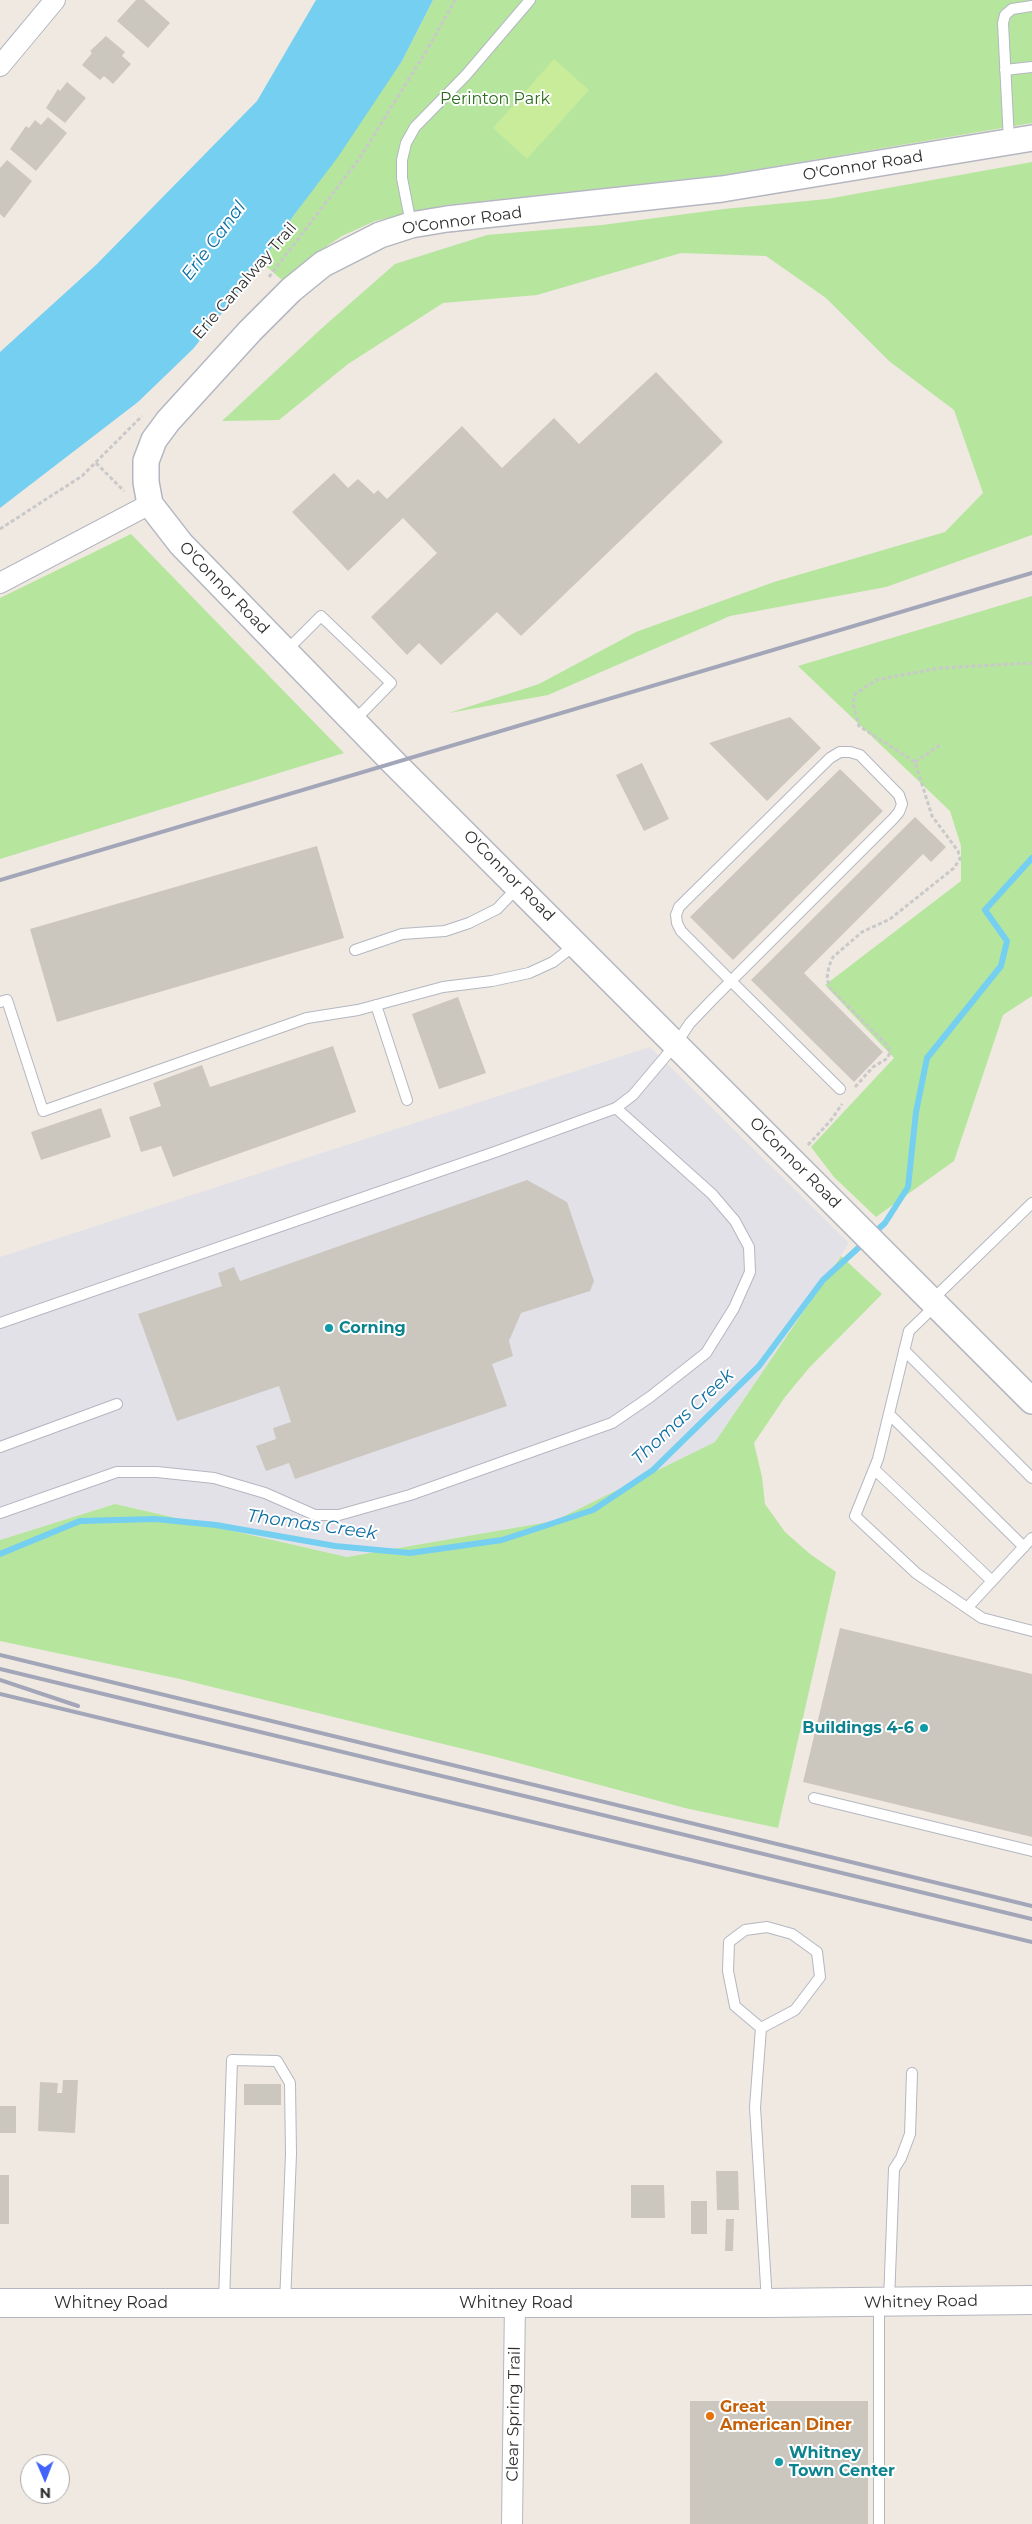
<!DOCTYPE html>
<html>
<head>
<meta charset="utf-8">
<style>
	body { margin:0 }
	#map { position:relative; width:1032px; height:2524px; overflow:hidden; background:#efe9e1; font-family:Montserrat,sans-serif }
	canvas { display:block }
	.north { position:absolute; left:20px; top:2454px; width:50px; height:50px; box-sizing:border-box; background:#fff; border:1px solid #ababab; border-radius:50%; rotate:179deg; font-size:14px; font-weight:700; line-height:20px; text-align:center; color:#2e2e2e }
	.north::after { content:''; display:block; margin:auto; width:18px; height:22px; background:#4264fb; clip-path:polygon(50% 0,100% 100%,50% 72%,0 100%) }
</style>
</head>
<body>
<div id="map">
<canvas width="1032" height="2524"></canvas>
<div class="north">N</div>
</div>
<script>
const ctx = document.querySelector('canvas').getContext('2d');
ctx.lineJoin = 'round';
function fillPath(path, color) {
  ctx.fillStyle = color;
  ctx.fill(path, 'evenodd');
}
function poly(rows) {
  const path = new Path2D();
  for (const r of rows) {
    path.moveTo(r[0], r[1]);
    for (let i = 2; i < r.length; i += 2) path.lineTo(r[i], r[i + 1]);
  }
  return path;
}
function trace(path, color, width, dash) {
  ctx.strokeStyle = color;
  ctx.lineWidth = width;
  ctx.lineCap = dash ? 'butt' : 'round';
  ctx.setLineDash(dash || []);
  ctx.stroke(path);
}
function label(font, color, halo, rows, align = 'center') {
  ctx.font = font + ' Montserrat,sans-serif';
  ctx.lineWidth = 4;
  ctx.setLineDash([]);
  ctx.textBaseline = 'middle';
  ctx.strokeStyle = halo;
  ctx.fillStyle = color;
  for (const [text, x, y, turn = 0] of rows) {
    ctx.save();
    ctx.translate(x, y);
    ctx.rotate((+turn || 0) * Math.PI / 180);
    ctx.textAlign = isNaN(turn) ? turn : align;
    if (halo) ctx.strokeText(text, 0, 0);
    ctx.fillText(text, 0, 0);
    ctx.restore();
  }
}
fillPath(poly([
	[650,1047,849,1243,715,1442,554,1521,347,1557,115,1504,0,1540,0,1257]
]), '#e3e1e8');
fillPath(poly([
	[433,0,1032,0,1032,123,723,175,446,205,375,221,342,236,316,253,282,280,261,262,402,61],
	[1032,162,1032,535,886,587,730,616,548,695,449,713,539,684,636,632,774,582,945,532,983,493,954,410,889,361,826,298,766,256,681,253,537,295,443,303,348,364,279,420,222,421,322,328,395,264,487,235,602,225,724,209,827,199],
	[131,534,344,753,0,859,0,598],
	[1032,596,1032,996,1003,1015,954,1161,876,1217,834,1177,811,1147,894,1058,825,985,961,881,961,846,950,811,798,666],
	[841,1256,882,1294,809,1368,785,1397,754,1443,762,1477,765,1504,785,1532,810,1554,836,1572,778,1828,685,1808,496,1757,180,1679,0,1641,0,1540,115,1504,347,1557,554,1521,715,1442]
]), '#b6e59e');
fillPath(poly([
	[554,59,589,90,527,159,493,128]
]), '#c9ec9a');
fillPath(poly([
	[316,0,433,0,402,61,338,157,294,215,251,277,193,349,138,402,0,508,0,352,97,264,257,101]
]), '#75cff0');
trace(poly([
	[873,1234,885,1223,908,1187,916,1112,927,1058,1001,966,1007,941,985,910,1032,858],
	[0,1554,80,1521,155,1519,216,1525,335,1546,410,1553,502,1540,593,1510,653,1470,759,1366,823,1280,866,1241]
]), '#75cff0', 6);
fillPath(poly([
	[136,0,144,0,170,23,148,48,117,21],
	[106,36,125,52,122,56,131,64,113,84,104,76,100,80,82,65,92,53,90,51],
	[67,82,86,98,65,123,46,108,58,89,60,91],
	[48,117,67,133,36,171,10,149,26,126,29,128,35,120,41,125],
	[7,160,32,181,4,218,0,214,0,168],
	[656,372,723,442,521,636,497,612,441,665,419,643,407,655,371,617,437,553,403,518,348,571,292,512,334,473,348,488,358,479,374,494,378,490,387,499,462,426,502,468,554,418,579,444],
	[790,717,821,748,767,801,709,743],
	[642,763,669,819,644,831,616,775],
	[840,769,883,811,733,960,690,917],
	[915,817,946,847,931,862,923,854,804,973,883,1052,854,1082,751,980],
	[317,846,344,938,57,1022,30,929],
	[458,997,486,1073,439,1089,412,1014],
	[333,1046,356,1112,173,1177,161,1146,141,1152,129,1117,161,1106,153,1083,202,1065,210,1087],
	[101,1108,111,1137,41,1160,31,1132],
	[527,1180,567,1202,594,1281,590,1291,521,1313,509,1341,513,1356,492,1364,507,1406,295,1479,289,1463,266,1471,256,1446,276,1439,273,1428,291,1422,279,1386,177,1421,138,1314,222,1286,218,1273,234,1267,240,1281],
	[840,1628,1032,1674,1032,1837,803,1782],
	[63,2080,78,2080,75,2133,38,2131,40,2082,58,2083,57,2093,62,2093],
	[244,2084,281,2084,281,2105,244,2105],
	[0,2106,16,2106,16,2133,0,2133],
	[716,2171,738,2171,739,2210,717,2210],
	[0,2175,9,2175,9,2224,0,2224],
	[631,2185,664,2185,665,2218,631,2218],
	[691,2201,707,2201,707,2234,691,2234],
	[726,2219,734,2219,733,2251,725,2251],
	[690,2401,868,2401,868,2524,690,2524]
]), '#cbc7bf');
const service = poly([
	[1005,70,1032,67],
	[1009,141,1003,23,1005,15,1012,9,1032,6],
	[411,224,402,178,402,160,406,143,415,127,466,75,530,0],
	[286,651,321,616,391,683,354,721],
	[355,950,402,934,445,931,469,923,497,909,518,887],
	[0,1002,7,1000,43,1111,307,1018,358,1010,443,987,492,981,529,973,553,962,575,945],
	[376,1005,407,1100],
	[932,1300,1032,1203],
	[936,1305,909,1331,878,1459,855,1516,916,1573,982,1618,1032,1631],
	[0,1323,495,1152,616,1108,633,1095,676,1044,690,1023,712,1000,893,819,899,812,902,804,899,795,860,755,850,752,840,752,830,758,679,907,676,915,677,923,681,931,731,981,840,1089],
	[904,1350,1032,1478],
	[889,1414,1024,1547],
	[0,1447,117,1404],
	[874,1469,992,1581],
	[0,1513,117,1472,157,1472,214,1478,265,1493,315,1515,339,1515,410,1495,612,1423,650,1397,706,1353,734,1308,750,1272,749,1247,735,1221,712,1194,616,1108],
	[967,1608,1032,1538],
	[814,1798,1032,1851],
	[761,2028,735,2006,728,1971,729,1942,745,1930,767,1927,792,1934,817,1952,820,1977,795,2010,761,2028,755,2107,767,2302],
	[889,2301,894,2169,901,2158,910,2134,912,2073],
	[224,2302,232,2060,277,2061,290,2083,291,2154,285,2303],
	[879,2303,879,2524]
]);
const minor = poly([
	[0,66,55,0],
	[0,583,150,504],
	[512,2524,515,2303]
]);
const tertiary = poly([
	[1032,138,722,189,447,219,411,225,380,235,323,264,291,290,250,331,168,421,154,440,146,461,146,482,150,504,181,544,394,763,1032,1401]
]);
const secondary = poly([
	[0,2303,767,2303,1032,2300]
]);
trace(service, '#b4b7c1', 12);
trace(minor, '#b4b7c1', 22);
trace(tertiary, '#b4b7c1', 28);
trace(secondary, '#b4b7c1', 30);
trace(poly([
	[269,277,359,159,427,50,455,0],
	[96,463,124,491],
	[0,529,82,476,142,416],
	[915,762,940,745],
	[855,1087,873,1067,888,1058,890,1051,887,1045,830,988,827,978,829,966,833,957,862,932,890,919,954,868,960,859,958,851,932,816,915,762,859,726,853,703,855,694,876,680,939,668,1032,663],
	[808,1145,831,1120,842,1104]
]), '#c9c9c9', 3, [4, 2.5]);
trace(service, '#fff', 10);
trace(minor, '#fff', 20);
trace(tertiary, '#fff', 25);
trace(secondary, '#fff', 28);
trace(poly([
	[0,880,1032,573],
	[0,1655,1032,1906],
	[0,1669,1032,1919],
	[0,1680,78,1706],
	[0,1694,1032,1942]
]), '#a3a6b8', 4);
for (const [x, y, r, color] of [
	[329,1328,5,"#0f9aa8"],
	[924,1728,5,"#0f9aa8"],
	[710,2416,5,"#e8710a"],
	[779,2462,5,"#0f9aa8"]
]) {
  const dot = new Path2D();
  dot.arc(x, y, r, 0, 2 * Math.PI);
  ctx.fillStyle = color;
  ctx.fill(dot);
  trace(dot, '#fff', 2);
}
label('16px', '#2c6e1b', '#fff', [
	["Perinton Park",495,99]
]);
label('16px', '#2e2e2e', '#fff', [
	["O'Connor Road",863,166,-9],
	["O'Connor Road",462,221,-8],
	["Erie Canalway Trail",245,281,-49],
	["O'Connor Road",224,588,46],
	["O'Connor Road",509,876,45],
	["O'Connor Road",795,1163,45],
	["Whitney Road",921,2302,-1],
	["Whitney Road",111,2303],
	["Whitney Road",516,2303],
	["Clear Spring Trail",514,2414,-89]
]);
label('bold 16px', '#0d838f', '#fff', [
	["Corning",339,1328],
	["Buildings 4-6",914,1728,"right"],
	["Whitney",789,2453],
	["Town Center",789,2471]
], 'left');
label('bold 16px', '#c56008', '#fff', [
	["Great",720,2407],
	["American Diner",720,2425]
], 'left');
label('italic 18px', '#0d6fa3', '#fff', [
	["Erie Canal",214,241,-53],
	["Thomas Creek",683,1417,-43],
	["Thomas Creek",312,1525,8]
]);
</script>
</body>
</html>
